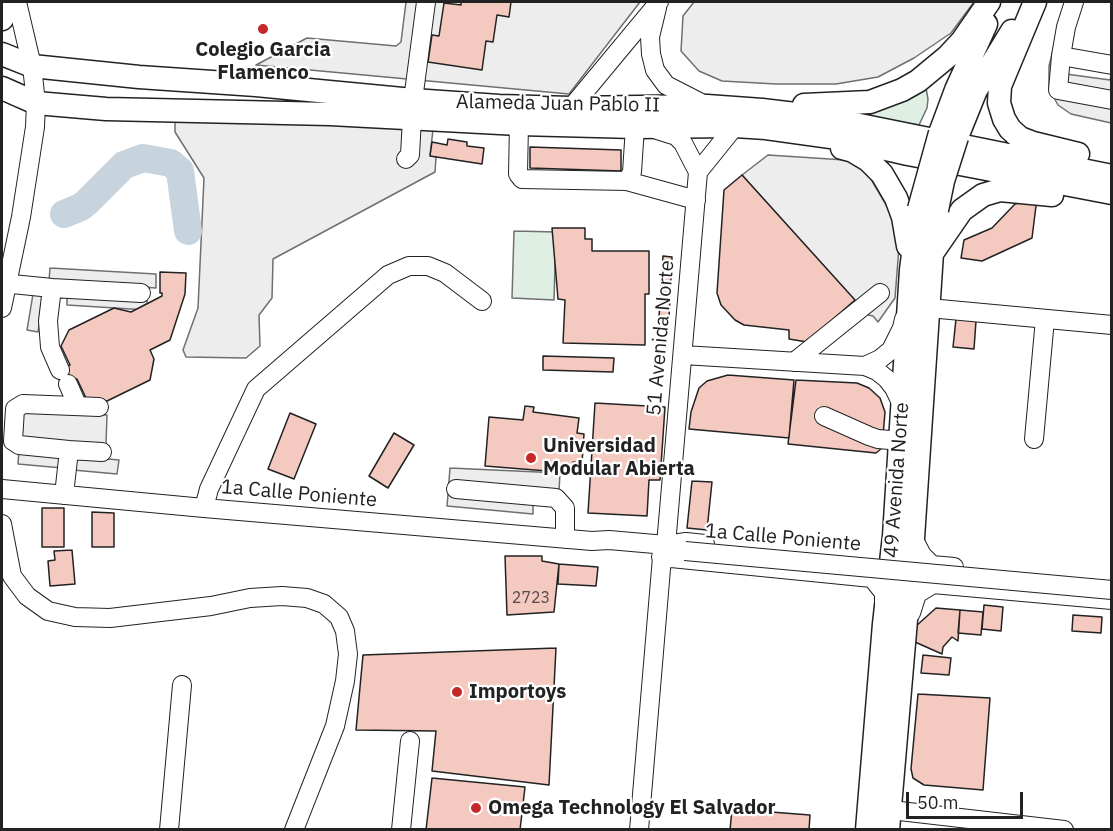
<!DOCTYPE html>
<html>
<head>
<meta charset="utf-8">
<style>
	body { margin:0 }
	#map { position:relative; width:1113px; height:831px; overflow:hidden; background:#fff; font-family:"IBM Plex Sans",sans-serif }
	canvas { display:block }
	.frame { position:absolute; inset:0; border:3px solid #222; pointer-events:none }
	.scale { position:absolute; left:906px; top:792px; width:117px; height:27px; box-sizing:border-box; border:3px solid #222; border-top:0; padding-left:8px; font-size:18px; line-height:21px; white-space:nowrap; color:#222; -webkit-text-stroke:4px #fff; paint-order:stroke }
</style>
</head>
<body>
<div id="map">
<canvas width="1113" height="831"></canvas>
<div class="frame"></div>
<div class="scale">50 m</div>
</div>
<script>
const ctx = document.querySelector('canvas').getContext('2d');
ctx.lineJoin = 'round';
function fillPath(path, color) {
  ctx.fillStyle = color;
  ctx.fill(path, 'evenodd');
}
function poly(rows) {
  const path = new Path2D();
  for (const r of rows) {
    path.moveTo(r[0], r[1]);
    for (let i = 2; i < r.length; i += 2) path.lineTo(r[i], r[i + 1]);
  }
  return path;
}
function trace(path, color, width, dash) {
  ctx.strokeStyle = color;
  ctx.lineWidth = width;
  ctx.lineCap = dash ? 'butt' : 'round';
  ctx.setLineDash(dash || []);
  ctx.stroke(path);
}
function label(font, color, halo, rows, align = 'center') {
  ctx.font = font + ' "IBM Plex Sans",sans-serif';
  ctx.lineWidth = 4.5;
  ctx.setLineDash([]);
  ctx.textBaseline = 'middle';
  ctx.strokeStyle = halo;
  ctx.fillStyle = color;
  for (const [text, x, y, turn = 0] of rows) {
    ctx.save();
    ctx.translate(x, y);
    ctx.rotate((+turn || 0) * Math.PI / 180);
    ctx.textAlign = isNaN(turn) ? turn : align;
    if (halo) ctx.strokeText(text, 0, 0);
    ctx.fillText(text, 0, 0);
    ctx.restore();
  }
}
const green = poly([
	[926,88,928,99,927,108,919,125,839,112,926,88],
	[514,231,556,232,554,300,512,298,514,231]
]);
fillPath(green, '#e0efe3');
trace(green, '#6f6f6f', 1.5);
const parking = poly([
	[406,2,640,2,569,94,256,65,307,38,396,46,401,42,406,2],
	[694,2,974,2,951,33,914,58,878,77,836,84,776,84,722,81,699,71,681,51,683,16,694,2],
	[1055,42,1066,74,1110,80,1111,76,1111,123,1071,114,1058,105,1049,89,1049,66,1055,42],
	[175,121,428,127,433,130,430,155,436,157,435,172,273,259,272,298,259,315,260,346,246,358,186,357,183,350,198,308,204,178,175,132,175,121],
	[768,155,845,160,854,162,868,174,888,208,894,224,899,247,895,298,878,322,873,316,868,315,742,175,768,155],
	[50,268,156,274,156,288,49,281,50,268],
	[33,294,44,295,38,332,27,330,33,294],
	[67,295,147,300,147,310,67,305,67,295],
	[22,412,107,415,106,444,21,441,22,412],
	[19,450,63,454,62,468,18,464,19,450],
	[75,456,119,460,117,474,73,470,75,456],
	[450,468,560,473,559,491,533,489,533,514,447,506,450,468]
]);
fillPath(parking, '#ededed');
trace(parking, '#6f6f6f', 1.5);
trace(poly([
	[64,214,81,207,87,202,124,165,143,158,171,163,180,171,188,231]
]), '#c7d3dd', 28);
const building = poly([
	[461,2,511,2,509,17,497,15,493,42,486,41,482,70,428,62,432,35,439,36,444,3,461,5,461,2],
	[448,139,467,142,467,146,484,148,482,164,430,156,432,142,447,145,448,139],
	[530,147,621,150,621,171,530,168,530,147],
	[742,175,855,300,807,342,789,339,789,330,744,325,735,320,721,305,717,293,724,190,742,175],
	[1037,198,1032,238,982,261,961,258,964,240,992,228,1015,204,1037,198],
	[552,228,585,228,585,239,592,239,592,251,649,251,649,294,645,294,645,345,563,343,565,300,558,299,552,228],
	[663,256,672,257,669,318,659,317,663,256],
	[160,272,186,273,185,294,170,340,150,350,154,359,150,380,105,402,86,398,77,379,63,387,55,372,70,365,61,346,69,330,114,308,131,312,162,296,162,293,160,293,160,272],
	[956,319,976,321,974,349,953,347,956,319],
	[543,356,614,358,613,372,543,370,543,356],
	[728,375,794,380,789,438,689,429,691,412,699,388,707,381,728,375],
	[796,380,857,383,869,388,880,398,885,412,882,448,876,453,788,444,796,380],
	[595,403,665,407,660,480,649,480,647,516,588,513,595,403],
	[525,406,534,407,533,412,579,418,577,433,584,434,582,463,573,462,572,473,485,466,489,417,523,420,525,406],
	[290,413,316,424,294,479,268,469,290,413],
	[394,433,414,445,388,488,369,476,394,433],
	[692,481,712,482,707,530,687,528,692,481],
	[42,508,64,508,64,547,42,547,42,508],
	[92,512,114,513,114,547,92,547,92,512],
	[72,550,75,584,50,586,48,561,55,560,54,551,72,550],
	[505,556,542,556,542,561,559,564,554,612,507,615,505,556],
	[559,564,598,567,596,586,558,584,559,564],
	[984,605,1003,607,1001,631,982,629,984,605],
	[936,608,960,610,958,641,952,637,943,647,942,654,915,642,915,627,936,608],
	[960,610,983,612,981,635,958,633,960,610],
	[1073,615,1102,617,1101,633,1072,631,1073,615],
	[556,648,549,785,432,771,436,731,356,730,363,655,556,648],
	[923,655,951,658,949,675,921,673,923,655],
	[918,694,990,698,983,790,924,785,913,778,911,769,918,694],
	[432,778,525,787,520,830,426,830,432,778],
	[732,809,810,815,809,830,730,830,732,809]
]);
fillPath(building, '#f3c9c0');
trace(building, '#222', 1.5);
const minor = poly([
	[657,8,650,37,651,54,655,70,666,85,707,106],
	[1061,56,1066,27,1074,2],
	[1112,65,1061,56,1058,90,1112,100],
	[413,100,426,2],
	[571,108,659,2],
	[519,124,518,174,522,179,627,181,696,200],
	[657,130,676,136,683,143,698,172,666,545,686,542,705,544],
	[406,159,410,155,412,118],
	[698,172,735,126],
	[627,181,632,172,635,127],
	[2,283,52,288,48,321,50,347,60,370],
	[52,288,141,293],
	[2,308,21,217,35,127,36,103,32,66,17,2],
	[929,308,1112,325],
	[683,355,865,366,877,371,887,379,894,388,903,407],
	[794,362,880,293],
	[865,366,880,359,891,350,902,328,904,319],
	[68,384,75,400,73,406],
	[824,416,869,436,878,439,902,441],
	[1034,439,1045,319],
	[69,450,102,452],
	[2,489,204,508,592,541,609,540,666,545,677,549],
	[456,489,556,498,565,508,565,539],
	[64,495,69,450,19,445,13,441,15,409,23,404,99,407],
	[204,508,209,489,256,389,388,275,409,266,428,266,445,273,482,301],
	[2,524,12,576,27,596,48,611,75,617,110,618,211,606,250,598,282,596,307,598,324,604,339,617,345,631,348,654,345,681,335,726,294,830],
	[913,538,922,555,932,565,954,567],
	[661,557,872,578,884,593,884,603],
	[911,613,917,594,933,584,1112,600],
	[891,810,1064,830],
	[169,830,182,685],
	[401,830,410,741],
	[639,830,662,557]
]);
const major = poly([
	[1035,2,1000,86,999,103,1004,119,1010,129,1020,138,1033,143,1078,154],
	[2,19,11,2],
	[2,54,32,66,139,77,256,85,413,100,499,106,571,108,707,106,762,110,820,117,1112,176],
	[2,88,36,103,106,109,330,114,519,124,635,127,735,126,766,128,838,138,908,154,1112,193],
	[804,105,870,102,902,90,918,81,947,57,962,41,989,2],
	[940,133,956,90,986,24],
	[957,137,976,90,1012,31],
	[842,148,853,151,868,160,882,174,896,198,903,217,908,246],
	[933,252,962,210,983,195,1000,190,1052,195],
	[867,830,884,624,894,536,911,270,919,209],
	[888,830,913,538,932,253,937,210]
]);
trace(minor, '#222', 20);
trace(major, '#222', 25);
trace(minor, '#fff', 18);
trace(major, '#fff', 22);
const minorBridge = poly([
	[685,551,1112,590]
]);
const majorBridge = poly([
	[919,209,940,133],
	[937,210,943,181,957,137]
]);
trace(minorBridge, '#222', 20, []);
trace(majorBridge, '#222', 25, []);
trace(minorBridge, '#fff', 18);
trace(majorBridge, '#fff', 22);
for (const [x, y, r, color] of [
	[263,29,6,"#c62828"],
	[531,458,6,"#c62828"],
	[457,692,6,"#c62828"],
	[476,808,6,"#c62828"]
]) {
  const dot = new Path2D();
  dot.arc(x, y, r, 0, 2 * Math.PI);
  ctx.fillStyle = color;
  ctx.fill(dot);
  trace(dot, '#fff', 2);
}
label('16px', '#564c4a', null, [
	["2723",531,598]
]);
label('bold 20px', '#222', '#fff', [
	["Colegio Garcia",263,50,"center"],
	["Flamenco",263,73,"center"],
	["Universidad",543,446],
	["Modular Abierta",543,469],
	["Importoys",469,692],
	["Omega Technology El Salvador",488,808]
], 'left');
label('20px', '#222', '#fff', [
	["Alameda Juan Pablo II",558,104,1],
	["51 Avenida Norte",661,338,-85],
	["49 Avenida Norte",897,480,-86],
	["1a Calle Poniente",299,494,5],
	["1a Calle Poniente",783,538,5]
]);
</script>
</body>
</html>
